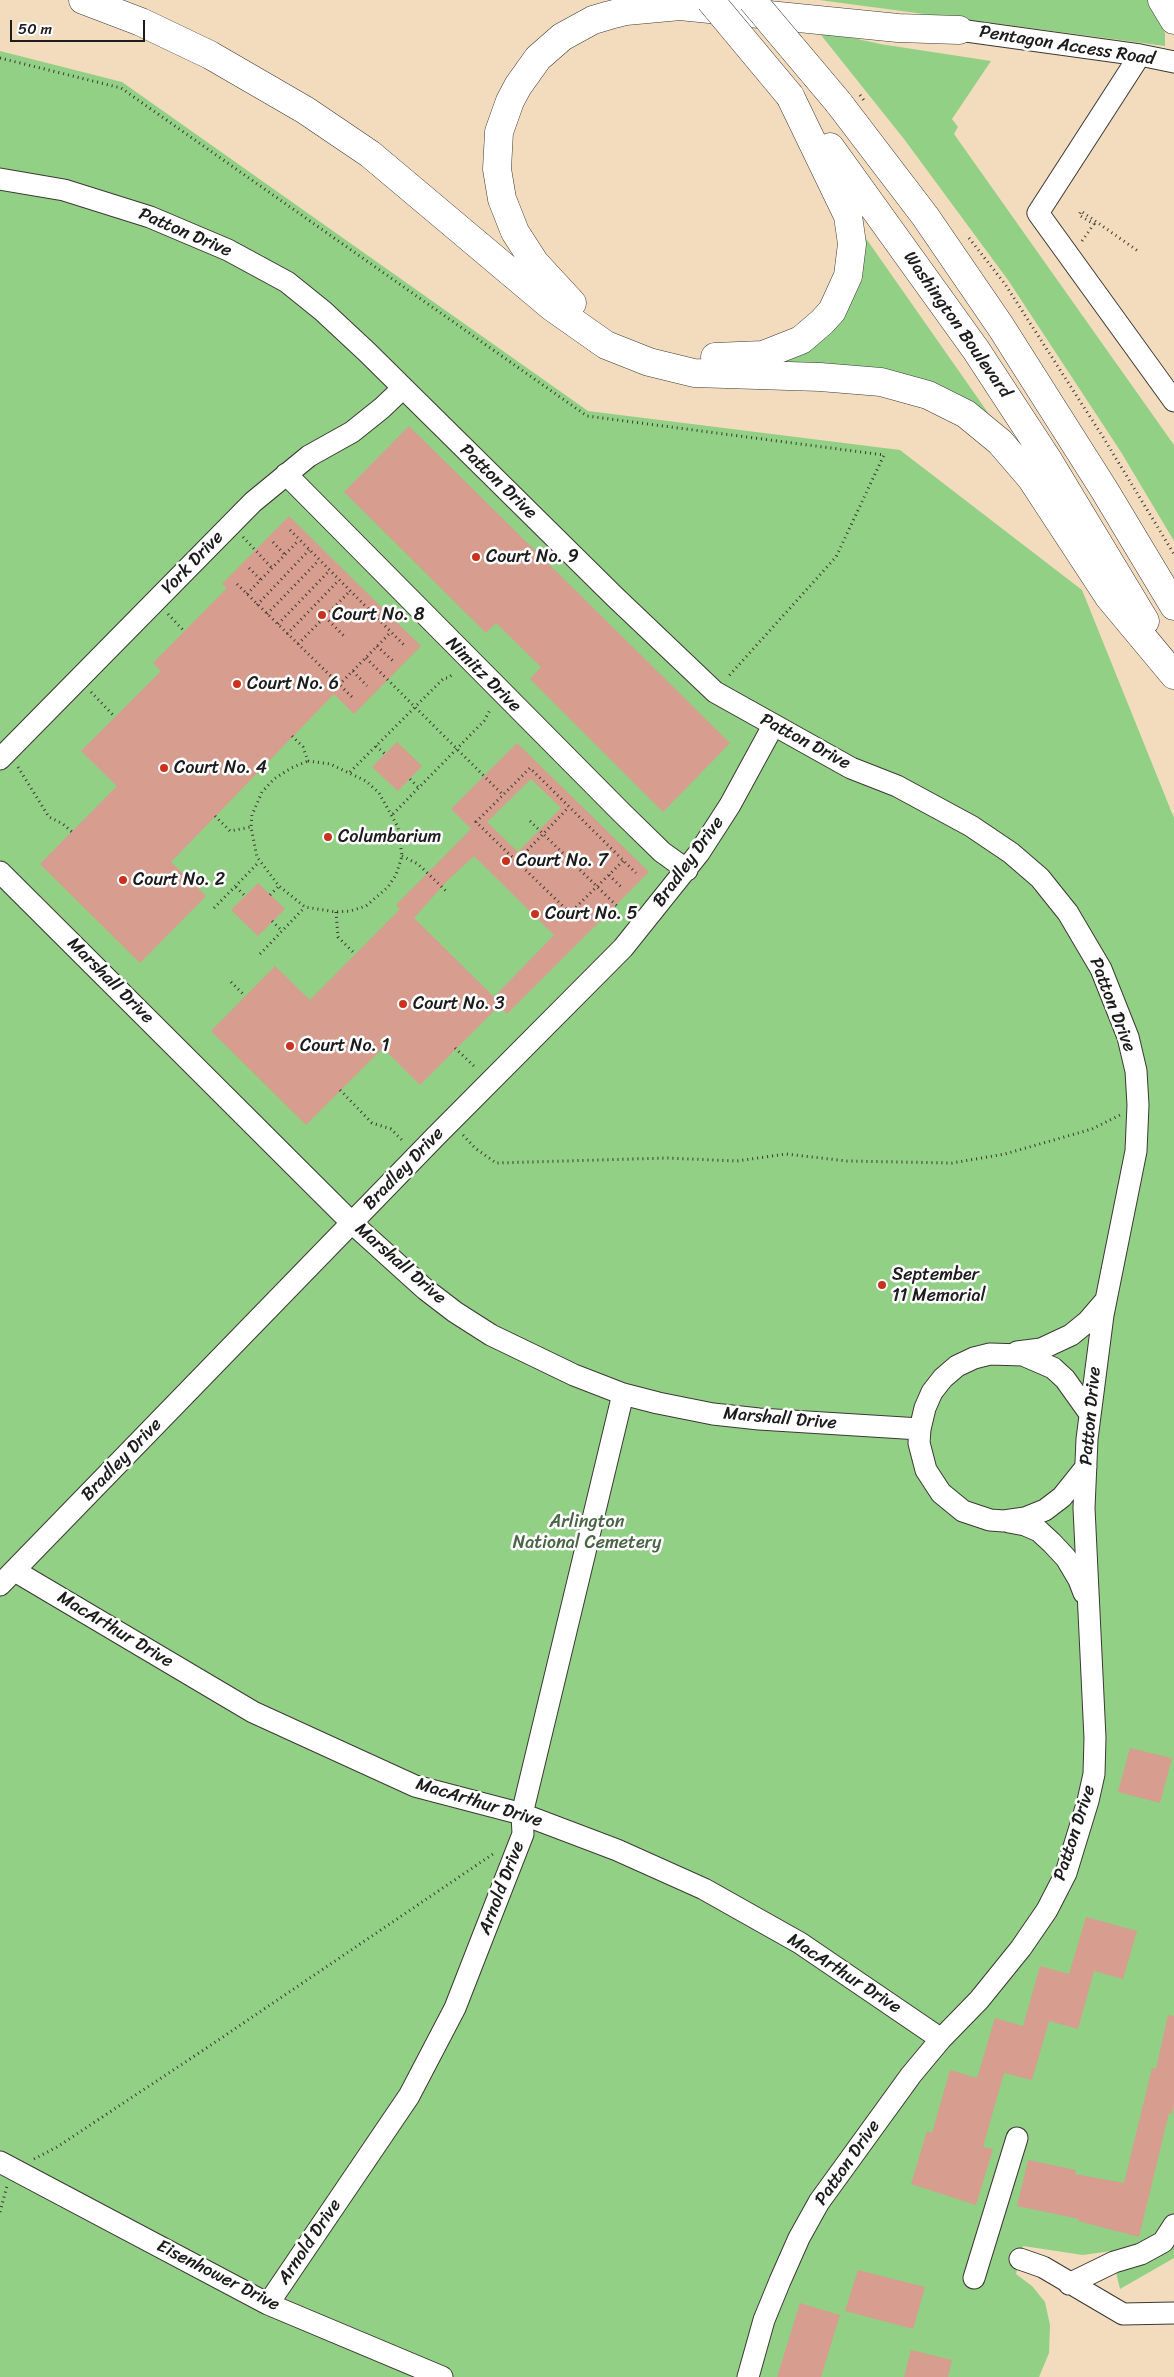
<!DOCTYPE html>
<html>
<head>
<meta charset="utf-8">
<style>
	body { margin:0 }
	#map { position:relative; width:1174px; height:2377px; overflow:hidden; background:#f2dcbd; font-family:Sriracha,sans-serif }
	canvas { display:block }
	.scale { position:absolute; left:10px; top:20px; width:135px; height:22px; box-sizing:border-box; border:2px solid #1c1c1c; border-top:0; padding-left:6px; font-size:15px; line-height:18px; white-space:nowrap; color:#1c1c1c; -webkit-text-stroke:4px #fff; paint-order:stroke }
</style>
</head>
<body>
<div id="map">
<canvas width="1174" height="2377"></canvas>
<div class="scale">50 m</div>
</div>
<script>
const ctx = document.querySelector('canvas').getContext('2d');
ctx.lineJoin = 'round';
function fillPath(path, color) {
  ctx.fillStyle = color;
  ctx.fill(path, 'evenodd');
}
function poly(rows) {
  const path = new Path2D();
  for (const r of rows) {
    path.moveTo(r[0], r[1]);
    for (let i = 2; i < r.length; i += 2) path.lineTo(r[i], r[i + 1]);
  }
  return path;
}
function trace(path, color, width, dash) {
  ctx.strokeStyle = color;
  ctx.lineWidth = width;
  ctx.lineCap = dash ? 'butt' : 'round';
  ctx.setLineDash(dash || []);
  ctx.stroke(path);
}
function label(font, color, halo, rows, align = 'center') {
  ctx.font = font + ' Sriracha,sans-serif';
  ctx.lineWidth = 5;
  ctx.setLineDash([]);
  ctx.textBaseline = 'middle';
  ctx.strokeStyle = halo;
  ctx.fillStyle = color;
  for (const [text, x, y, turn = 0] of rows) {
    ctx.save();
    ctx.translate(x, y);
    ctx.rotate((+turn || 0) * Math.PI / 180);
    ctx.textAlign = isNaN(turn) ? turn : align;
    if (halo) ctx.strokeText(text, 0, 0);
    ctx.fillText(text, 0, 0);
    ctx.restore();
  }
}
fillPath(poly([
	[819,0,1147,0,1151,3,1165,33,1165,46],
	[817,30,880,44,991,61,952,119,958,127,954,134,1174,445,1174,541,1121,452,1008,280,904,139],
	[0,51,122,82,588,411,900,450,1082,590,1174,818,1174,2258,1120,2289,1111,2251,1083,2255,1023,2246,1016,2274,1032,2286,1045,2302,1050,2325,1049,2353,1039,2377,0,2377],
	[858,227,998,427,975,410,753,363,825,332]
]), '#92d085');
fillPath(poly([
	[409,426,730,743,663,812,530,679,541,667,496,623,486,633,344,492],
	[289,516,421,646,354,714,334,694,171,862,206,896,140,963,40,864,117,786,81,751,161,671,153,663,227,588,222,584],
	[397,742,422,766,398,791,372,767],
	[517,743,649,872,507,1014,499,1006,420,1085,383,1048,306,1125,211,1031,275,966,310,1000,400,909,396,905,471,829,451,809],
	[531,779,561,808,518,852,487,822],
	[474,856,554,935,494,997,414,918,447,881],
	[258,883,285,909,258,936,231,910],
	[1130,1748,1172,1758,1160,1803,1118,1792],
	[1086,1917,1137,1931,1123,1979,1094,1971,1078,2029,1049,2021,1032,2080,1004,2073,983,2147,993,2149,976,2205,911,2184,927,2131,932,2133,950,2070,977,2078,995,2018,1023,2026,1040,1966,1069,1974],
	[1168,2015,1174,2016,1174,2104,1172,2114,1169,2113,1139,2237,1078,2221,1079,2219,1017,2206,1028,2160,1076,2170,1075,2174,1124,2183,1152,2068,1156,2069],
	[858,2270,925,2287,913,2329,845,2311],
	[800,2303,840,2315,821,2377,777,2377],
	[911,2350,952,2360,948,2377,904,2377]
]), '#d79d8f');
const minor = poly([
	[959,30,1140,55,1174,62],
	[1140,55,1038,213,1174,401],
	[0,179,64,190,150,217,228,250,287,282,323,311,367,352,615,597,715,692,851,768,897,786,971,826,1011,853,1040,878,1068,913,1101,969,1128,1037,1136,1071,1138,1105,1136,1151,1103,1315,1087,1439,1084,1508,1095,1738,1094,1774,1088,1801,1066,1873,1047,1910,1021,1948,979,2000,941,2039,911,2075,819,2202,799,2238,780,2281,764,2320,748,2377],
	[286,474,621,812,662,852,687,870],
	[0,759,253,502,309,456,352,432,382,408,403,388],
	[0,872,352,1223,425,1289,455,1312,491,1335,574,1375,623,1394,658,1403,713,1414,759,1419,920,1429],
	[1017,1352,1041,1349,1071,1335,1087,1322,1106,1300],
	[1086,1467,1062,1497,1045,1510,1025,1518,1004,1521,990,1520,963,1511,941,1493,926,1470,919,1443,920,1429,925,1408,932,1392,943,1378,957,1366,974,1358,990,1354,1023,1355,1053,1368,1065,1379,1090,1414],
	[1009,1522,1025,1525,1039,1531,1052,1543,1066,1558,1079,1580,1084,1593],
	[15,1571,253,1712,415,1786,522,1814,617,1850,704,1889,800,1943,941,2039],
	[0,1585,436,1136,623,948,699,853,730,805,773,726],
	[0,2162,268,2304,442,2377],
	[1020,2259,1043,2267,1123,2314,1174,2313],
	[974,2278,1017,2138],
	[1069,2284,1114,2262,1141,2254,1163,2242,1174,2225],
	[268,2304,409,2096,455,2008,487,1926,523,1834,522,1814,623,1394]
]);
const highway = poly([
	[83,0,141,22,210,55,305,110,370,154,552,307,606,345,649,362,694,373,820,377,881,382,928,395,966,414,1000,442,1031,478,1109,597,1174,675],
	[1162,0,1174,20],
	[838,102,925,216,1001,327,1105,491,1174,606],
	[830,147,976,350,1048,460,1145,621],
	[572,303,535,263,515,232,502,199,497,169,499,132,510,101,518,86,538,58,562,37,593,20,610,15,626,11,680,6,898,28,959,30],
	[715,357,763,355,801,340,822,322,832,311,848,276,852,244,848,216,790,96]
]);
trace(minor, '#3c3934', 23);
trace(highway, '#3c3934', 29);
trace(poly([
	[0,58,121,88,587,416,884,455,836,557,727,678],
	[969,238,1005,284,1103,437,1174,554],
	[1082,241,1094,224,1079,215,1081,211,1138,251],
	[290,530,405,646],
	[243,537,272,568],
	[273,542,285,555],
	[249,568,261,580],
	[237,584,353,698],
	[247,594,299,540],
	[257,605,309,550],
	[168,614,184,631],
	[267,614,319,560],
	[325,617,345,637],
	[278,624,330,570],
	[287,634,339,580],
	[298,644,350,591],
	[377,646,393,661],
	[366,658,503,795],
	[353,671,367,686],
	[339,685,391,632],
	[91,692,114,716],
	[292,736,303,747,308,761],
	[376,746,385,754],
	[308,761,330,764,366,781,379,793,398,827,402,856,396,875,388,887,366,906,350,911,336,912,305,907,279,886,257,857,251,827,252,815,262,792,274,779,291,768,308,761],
	[18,767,49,817,63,824,72,832],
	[350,772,444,678,448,678,453,674],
	[410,779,419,788],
	[393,814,484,721,490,710],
	[215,816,230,831,251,827],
	[530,821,617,906],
	[402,856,418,864,446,891],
	[517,861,569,807],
	[623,861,570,913,476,822,530,768,636,873],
	[609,875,621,887],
	[236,887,245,896],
	[270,895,279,886],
	[214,908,259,862],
	[336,912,338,937,355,954],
	[272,921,282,931],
	[260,954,305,907],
	[231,982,245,996],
	[455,1048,476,1068],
	[340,1090,372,1123,391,1129,404,1142],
	[463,1135,475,1148,496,1163,667,1158,737,1161,786,1154,847,1161,952,1163,1005,1154,1092,1129,1120,1115],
	[34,2159,57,2147,208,2047,493,1854],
	[0,2212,7,2186]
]), '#3c3934', 3, [1, 4]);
trace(minor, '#fff', 21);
trace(highway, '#fff', 28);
const highwayBridge = poly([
	[710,0,790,96],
	[752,0,838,102]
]);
trace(highwayBridge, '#3c3934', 29, []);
trace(poly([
	[860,95,866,103]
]), '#3c3934', 3, [1, 4]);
trace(highwayBridge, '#fff', 28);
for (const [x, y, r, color] of [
	[476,557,5,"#c8321e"],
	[322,615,5,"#c8321e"],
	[237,684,5,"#c8321e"],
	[164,768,5,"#c8321e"],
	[328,837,5,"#c8321e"],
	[506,861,5,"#c8321e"],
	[123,880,5,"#c8321e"],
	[535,914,5,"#c8321e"],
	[403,1004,5,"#c8321e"],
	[290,1046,5,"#c8321e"],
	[882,1285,5,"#c8321e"]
]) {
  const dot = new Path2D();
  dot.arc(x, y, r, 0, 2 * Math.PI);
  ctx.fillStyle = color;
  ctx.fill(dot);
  trace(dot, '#fff', 2);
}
label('18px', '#1c1c1c', '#fff', [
	["Pentagon Access Road",1067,46,9],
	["Patton Drive",185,233,23],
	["Washington Boulevard",957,325,55],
	["Patton Drive",498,482,44],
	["York Drive",193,563,-46],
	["Nimitz Drive",483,675,45],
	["Patton Drive",805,742,28],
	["Bradley Drive",689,862,-54],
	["Marshall Drive",110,981,45],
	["Patton Drive",1112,1005,69],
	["Bradley Drive",404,1169,-46],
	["Marshall Drive",400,1264,41],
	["Patton Drive",1091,1416,-85],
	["Marshall Drive",780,1419,5],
	["Bradley Drive",122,1460,-46],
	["MacArthur Drive",115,1630,31],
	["MacArthur Drive",479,1803,17],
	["Patton Drive",1075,1833,-72],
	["Arnold Drive",502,1888,-69],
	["MacArthur Drive",844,1974,33],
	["Patton Drive",848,2163,-55],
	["Arnold Drive",310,2242,-56],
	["Eisenhower Drive",218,2276,27]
]);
label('18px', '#1c1c1c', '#fff', [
	["Court No. 9",486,557],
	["Court No. 8",332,615],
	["Court No. 6",247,684],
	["Court No. 4",174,768],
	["Columbarium",338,837],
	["Court No. 7",516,861],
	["Court No. 2",133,880],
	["Court No. 5",545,914],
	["Court No. 3",413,1004],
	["Court No. 1",300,1046],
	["September",892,1275],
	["11 Memorial",892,1296]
], 'left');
label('18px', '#4b6446', '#fff', [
	["Arlington",587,1522],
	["National Cemetery",587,1543]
]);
</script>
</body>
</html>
